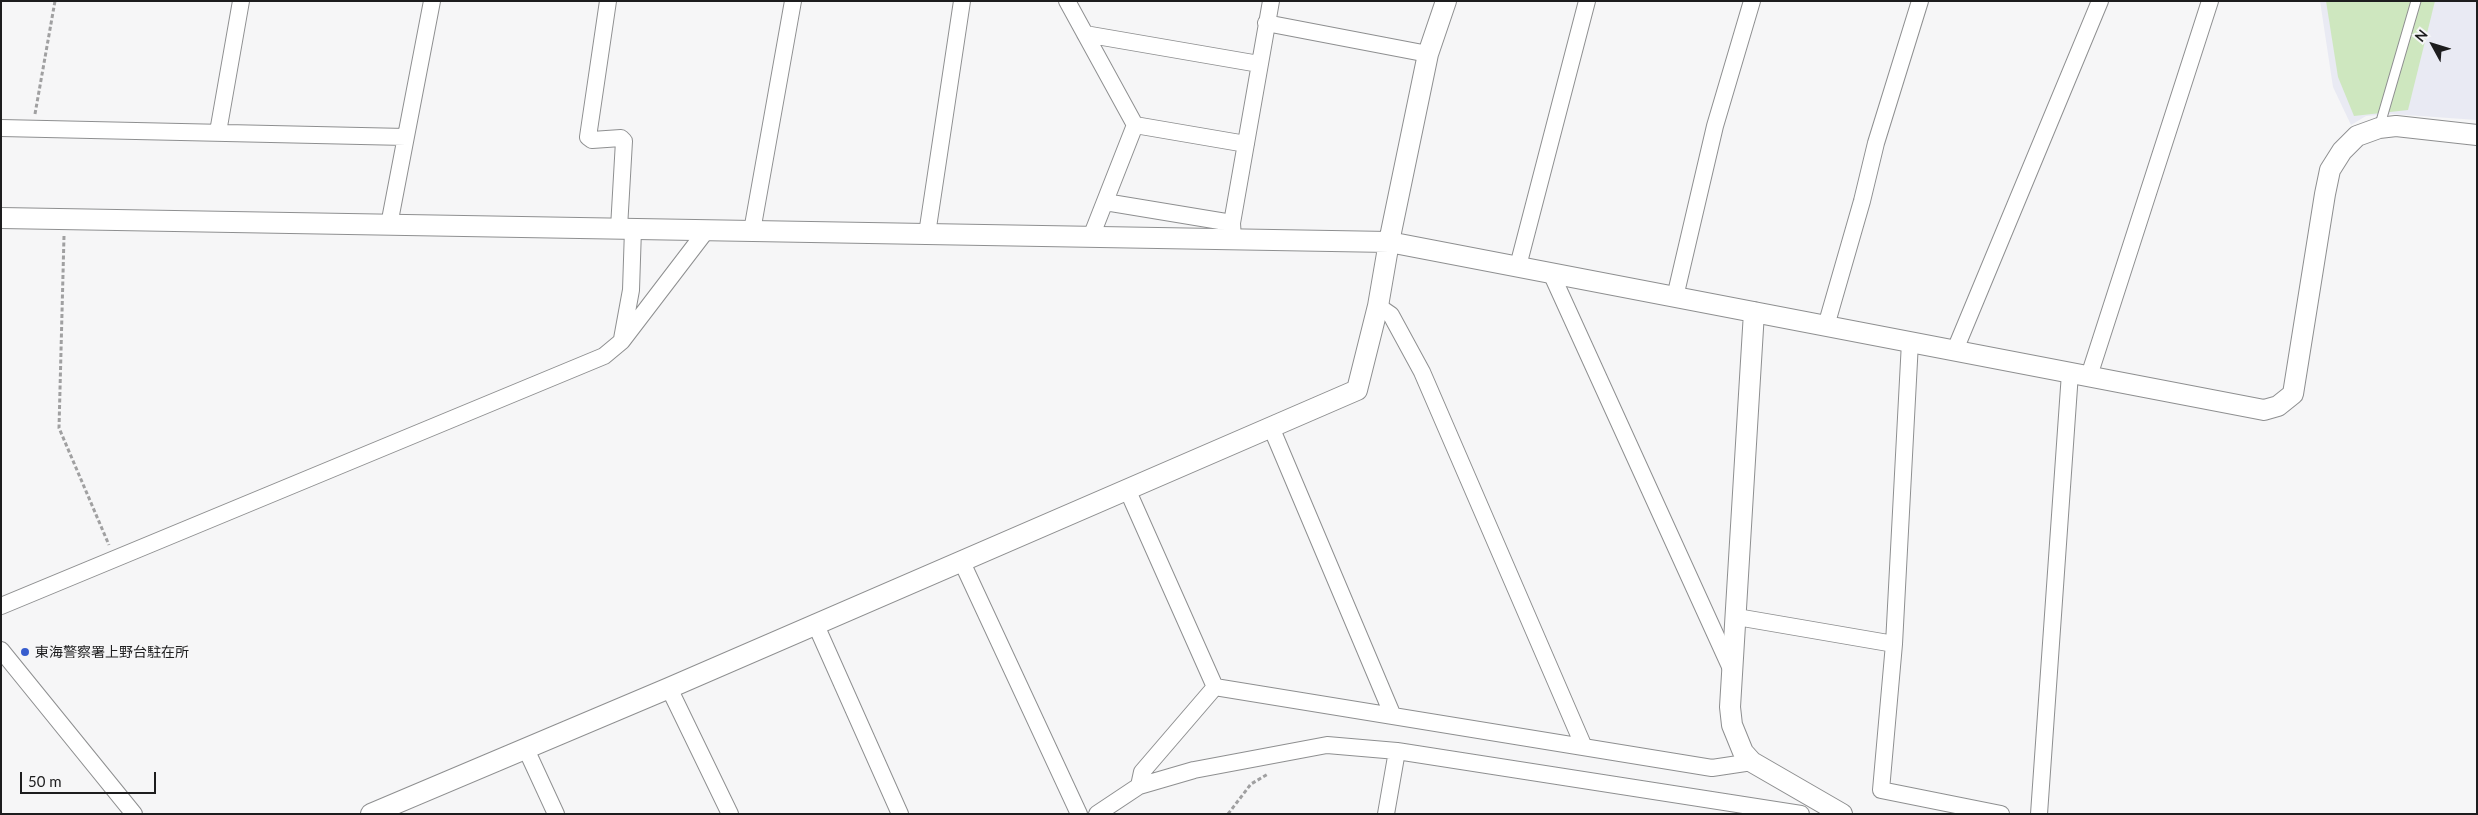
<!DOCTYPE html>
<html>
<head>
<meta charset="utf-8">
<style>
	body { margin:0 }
	#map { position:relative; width:2478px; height:815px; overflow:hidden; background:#f6f6f7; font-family:Lato,sans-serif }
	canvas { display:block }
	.frame { position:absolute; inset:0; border:2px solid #1d1d1e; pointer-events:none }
	.north { position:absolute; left:2408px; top:20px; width:50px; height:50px; -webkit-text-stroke:4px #f6f6f7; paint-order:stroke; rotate:309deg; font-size:14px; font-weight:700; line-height:20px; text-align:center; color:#1d1d1e }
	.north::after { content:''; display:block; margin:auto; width:18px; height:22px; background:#1d1d1e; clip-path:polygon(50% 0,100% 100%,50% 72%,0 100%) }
	.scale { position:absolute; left:20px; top:772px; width:136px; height:22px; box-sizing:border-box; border:2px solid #1d1d1e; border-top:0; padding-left:6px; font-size:15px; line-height:18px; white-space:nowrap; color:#1d1d1e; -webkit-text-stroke:4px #f6f6f7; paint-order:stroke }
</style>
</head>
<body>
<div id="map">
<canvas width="2478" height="815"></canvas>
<div class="frame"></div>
<div class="north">N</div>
<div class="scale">50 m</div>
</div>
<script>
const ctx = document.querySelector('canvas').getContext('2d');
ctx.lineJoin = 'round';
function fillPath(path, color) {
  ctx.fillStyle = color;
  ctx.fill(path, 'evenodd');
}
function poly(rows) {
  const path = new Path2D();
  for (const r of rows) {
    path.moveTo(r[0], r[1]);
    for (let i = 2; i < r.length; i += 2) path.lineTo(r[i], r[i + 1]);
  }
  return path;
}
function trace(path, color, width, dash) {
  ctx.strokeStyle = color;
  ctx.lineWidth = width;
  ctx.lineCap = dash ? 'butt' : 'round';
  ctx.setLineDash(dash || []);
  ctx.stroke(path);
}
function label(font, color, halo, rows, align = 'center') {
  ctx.font = font + ' Lato,"Noto Sans JP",sans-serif';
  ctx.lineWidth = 4.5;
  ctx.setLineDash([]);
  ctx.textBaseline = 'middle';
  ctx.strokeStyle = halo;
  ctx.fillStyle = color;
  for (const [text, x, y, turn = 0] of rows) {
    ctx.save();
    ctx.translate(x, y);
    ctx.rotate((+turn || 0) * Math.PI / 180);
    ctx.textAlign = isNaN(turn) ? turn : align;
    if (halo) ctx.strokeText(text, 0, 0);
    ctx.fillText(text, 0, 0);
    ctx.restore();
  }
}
fillPath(poly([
	[2320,1,2477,1,2477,120,2392,114,2366,116,2351,125,2333,87]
]), '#e9eaf3');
fillPath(poly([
	[2326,1,2435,1,2408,110,2354,116,2338,77]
]), '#cee7bf');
const service = poly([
	[2379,128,2416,1]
]);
const minor = poly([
	[608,1,588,137,592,140,621,138,624,141,619,228],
	[1067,1,1135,125,1091,237],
	[1266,23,1428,54],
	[1085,34,1259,64],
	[1135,125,1246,144],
	[1,128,406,137],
	[218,132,241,1],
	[1105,202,1232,223],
	[389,225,432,1],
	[752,231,793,1],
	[927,234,962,1],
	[1233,239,1232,223,1271,1],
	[1518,266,1587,1],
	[1551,273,1732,671],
	[1675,297,1715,126,1752,1],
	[1378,306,1391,315,1422,372,1584,747],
	[1826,326,1862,201,1876,143,1920,1],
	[622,339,631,290,633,229],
	[1910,342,1894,644,1881,790,2001,814],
	[1955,350,2100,1],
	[2089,376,2210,1],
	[1271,427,1393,716],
	[1127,489,1215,687,1142,772,1139,786],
	[961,560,1079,814],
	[1,606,604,356,622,341,706,231],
	[1737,617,1894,644],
	[815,623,900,814],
	[1,650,134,814],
	[1215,687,1712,768,1752,762],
	[669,688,730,814],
	[526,749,556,814],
	[1097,814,1139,786,1194,770,1327,745,1397,751,1801,814],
	[1386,814,1397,751],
	[2039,814,2070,373]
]);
const tertiary = poly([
	[1,218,1389,242,2264,410,2278,406,2293,394,2325,194,2330,170,2342,151,2357,136,2379,128,2396,126,2477,135],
	[1754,312,1730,707,1732,725,1743,752,1752,762,1842,814],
	[371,814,669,688,1357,390,1378,306,1389,242,1428,54,1446,1]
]);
trace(service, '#8e8f90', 11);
trace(minor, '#8e8f90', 18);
trace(tertiary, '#8e8f90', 22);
trace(poly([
	[35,114,55,1],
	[64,236,59,428,109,545],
	[1228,814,1251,784,1268,774]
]), '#a0a0a1', 3, [4, 2.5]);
trace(service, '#fff', 9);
trace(minor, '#fff', 16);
trace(tertiary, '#fff', 20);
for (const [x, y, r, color] of [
	[25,652,5,"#375dce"]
]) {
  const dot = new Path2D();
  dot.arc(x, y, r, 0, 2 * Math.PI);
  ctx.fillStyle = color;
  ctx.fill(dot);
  trace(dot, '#f6f6f7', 2);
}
label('14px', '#1d1d1e', '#f6f6f7', [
	["東海警察署上野台駐在所",35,652]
], 'left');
</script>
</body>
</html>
